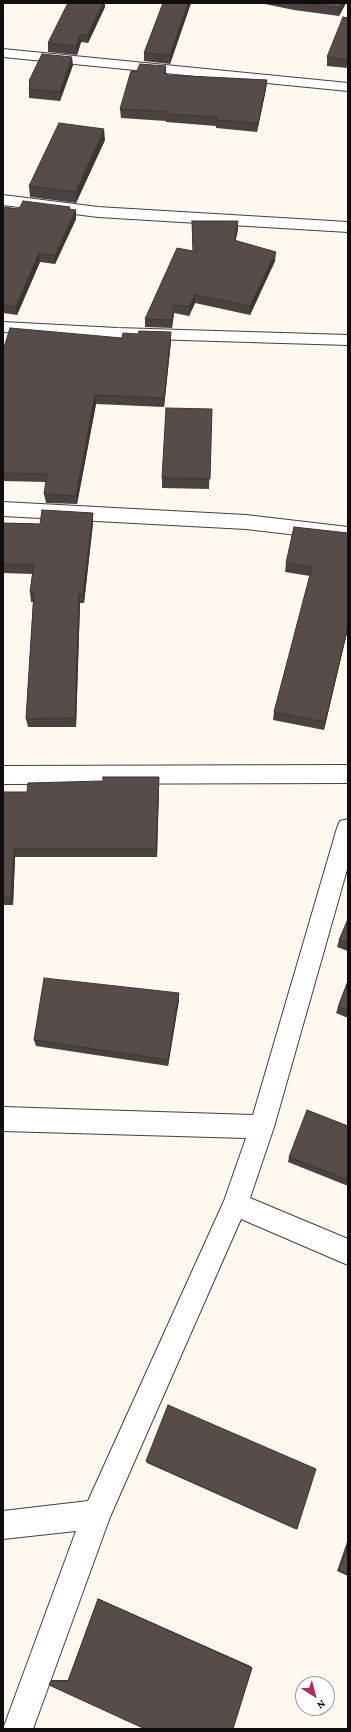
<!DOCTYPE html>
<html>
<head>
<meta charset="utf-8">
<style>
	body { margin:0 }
	#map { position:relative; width:351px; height:1732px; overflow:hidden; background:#fff8ef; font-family:"Crimson Pro",serif }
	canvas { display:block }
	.frame { position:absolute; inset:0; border:4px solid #0e0e0e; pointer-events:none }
	.north { position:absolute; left:295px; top:1676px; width:40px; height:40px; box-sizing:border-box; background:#fff; border:1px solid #9f9f9f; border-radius:50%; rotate:144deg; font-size:11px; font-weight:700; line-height:16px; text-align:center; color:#0e0e0e }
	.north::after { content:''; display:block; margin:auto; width:14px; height:18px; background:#c02452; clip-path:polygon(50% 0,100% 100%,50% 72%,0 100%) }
</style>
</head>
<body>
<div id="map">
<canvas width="351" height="1732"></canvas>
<div class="frame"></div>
<div class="north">N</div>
</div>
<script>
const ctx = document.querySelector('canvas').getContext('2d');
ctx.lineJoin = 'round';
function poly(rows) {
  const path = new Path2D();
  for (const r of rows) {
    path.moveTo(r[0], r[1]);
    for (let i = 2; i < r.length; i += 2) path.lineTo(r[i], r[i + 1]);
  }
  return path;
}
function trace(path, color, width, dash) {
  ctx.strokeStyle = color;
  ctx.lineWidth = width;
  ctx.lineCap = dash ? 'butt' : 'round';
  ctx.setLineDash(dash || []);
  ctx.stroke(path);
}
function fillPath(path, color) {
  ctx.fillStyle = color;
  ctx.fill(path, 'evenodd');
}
const minor = poly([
	[3,49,348,83,348,91,3,57,3,49],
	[3,195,98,207,348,222,348,232,98,217,3,205,3,195],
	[3,322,117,328,348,335,348,345,117,338,3,332,3,322],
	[3,502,246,515,348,527,348,541,246,529,3,516,3,502],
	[348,765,348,783,3,784,3,766,348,765],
	[348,819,348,866,274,1127,250,1198,348,1239,348,1265,241,1219,110,1517,33,1729,3,1729,76,1531,3,1539,3,1511,88,1501,224,1201,246,1138,3,1131,3,1107,253,1115,337,828,340,821,348,819]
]);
trace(minor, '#414141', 2);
fillPath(minor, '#fff');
fillPath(poly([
	[68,3,105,3,105,7,88,43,81,42,77,55,48,52,48,43],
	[191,3,170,64,144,61,144,53],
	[260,3,346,3,339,16,294,10],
	[348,18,348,68,327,66,327,57],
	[73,65,60,101,29,98,29,81],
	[166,66,166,74,168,75,267,80,266,89,257,132,216,128,216,126,166,122,166,121,121,118,120,109,137,71],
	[105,140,76,203,30,197,29,186],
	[3,207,19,209,70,207,70,210,76,210,76,219,55,264,40,262,17,315,3,313],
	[192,221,238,229,235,241,275,261,250,315,195,303,189,316,174,313,172,328,145,327,145,319,193,251],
	[171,332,171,341,164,407,96,404,77,504,46,503,44,494,46,482,3,481,3,351,122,338,138,334],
	[212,409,209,489,162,488,162,478],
	[93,513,93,523,84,603,80,603,76,727,28,727,26,719,33,602,31,602,30,592,32,574,3,573,3,523,40,524],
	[294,527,348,628,324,730,273,720,274,712,310,576,285,572,286,563],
	[159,785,157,857,15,857,13,905,3,905,3,792,27,792],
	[348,919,348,951,337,947,339,940],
	[348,981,348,1018,336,1013,338,1007],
	[179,993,179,1000,168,1066,36,1046,34,1040],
	[348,1126,348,1186,288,1162,289,1157],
	[146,1461,297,1529,295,1529,147,1463],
	[348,1539,348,1576,337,1571],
	[98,1599,99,1599,250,1666,252,1668,233,1729,51,1681,52,1680,68,1680]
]), '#4b4140');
fillPath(poly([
	[103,3,105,3,105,7,88,43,88,35],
	[188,3,191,3,170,64,170,55],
	[343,3,346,3,339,16,340,8],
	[81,34,81,42,77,55,76,46],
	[72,57,73,65,60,101,60,92],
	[166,66,166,75,164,73],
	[267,80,266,89,257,132,258,123],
	[104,129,105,140,76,203,76,192],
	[76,210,76,219,55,264,55,256],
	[238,221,238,229,234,249,234,240],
	[276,252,275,261,250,315,250,306],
	[39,253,40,262,17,315,16,307],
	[195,295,195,303,189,316,189,307],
	[174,305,174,313,172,328,172,320],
	[171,332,171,341,164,407,164,398],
	[95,395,96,404,77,504,76,496],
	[93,513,93,523,84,603,83,594],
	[79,594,80,603,76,727,75,718],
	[348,626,348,628,324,730,325,722],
	[159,777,159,785,157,857,156,849],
	[14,849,15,857,13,905,11,898],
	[179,993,179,1000,168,1066,168,1060],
	[98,1599,99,1599,250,1666,252,1668]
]), '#3d3534');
const building = poly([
	[68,3,103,3,88,35,81,34,76,46,48,43,68,3],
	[163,3,188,3,170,55,144,53,163,3],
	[305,3,343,3,340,8,305,3],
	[343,17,348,18,348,60,327,57,343,17],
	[42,54,72,57,60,92,29,89,31,82,29,81,42,54],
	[140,64,166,66,164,73,168,75,267,80,258,123,216,120,217,117,166,114,166,112,120,109,131,71,137,71,140,64],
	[59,123,104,129,76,192,29,186,59,123],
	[23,201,70,207,69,209,76,210,55,256,39,253,16,307,3,305,3,207,19,209,23,201],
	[192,221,238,221,234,240,276,252,250,306,195,295,189,307,174,305,172,320,145,319,177,248,193,251,192,221],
	[10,328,122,338,123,333,138,334,139,331,171,332,164,398,95,395,76,496,44,494,47,474,3,473,3,351,10,328],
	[166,408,212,409,210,479,162,478,166,408],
	[42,510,93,513,83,594,79,594,75,718,26,719,34,593,30,592,34,565,3,564,3,523,40,524,42,510],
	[294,527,348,533,348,626,325,722,274,712,312,567,286,563,294,527],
	[103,777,159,777,156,849,14,849,11,898,3,898,3,792,27,792,28,783,103,781,103,777],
	[348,919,348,943,339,940,348,919],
	[44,978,179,993,168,1060,34,1040,44,978],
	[348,981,348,1010,338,1007,348,981],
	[307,1110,348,1126,348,1180,289,1157,307,1110],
	[168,1405,316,1469,297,1529,146,1461,168,1405],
	[348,1546,348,1575,339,1570,348,1546],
	[98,1599,252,1668,233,1729,145,1729,49,1685,51,1681,68,1681,98,1599]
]);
fillPath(building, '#574c4a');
trace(building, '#3d3534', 1);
</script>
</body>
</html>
